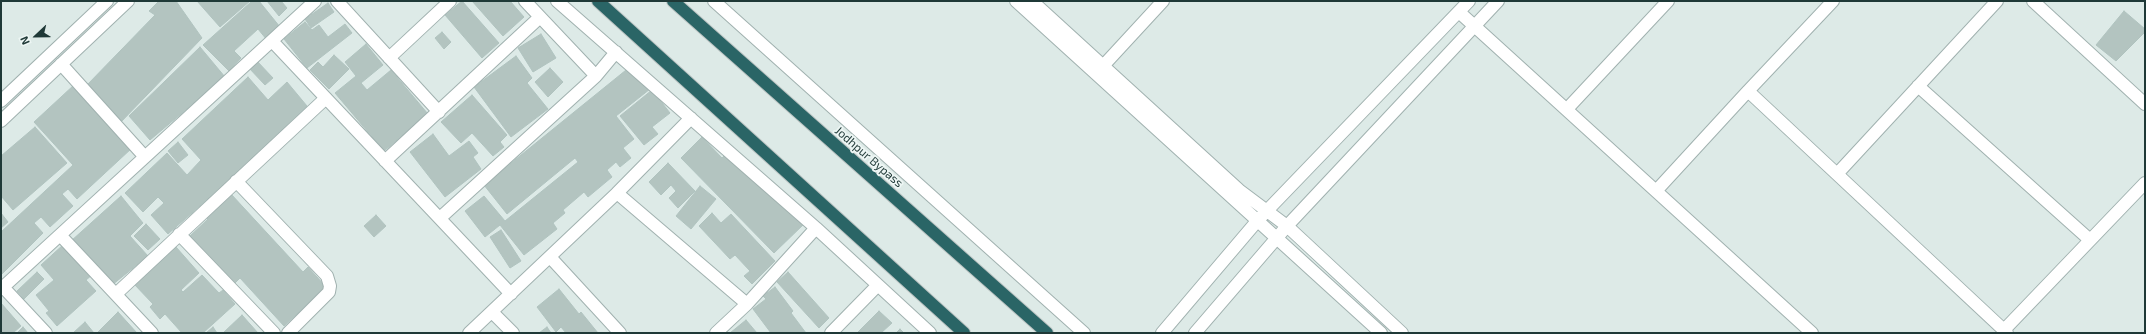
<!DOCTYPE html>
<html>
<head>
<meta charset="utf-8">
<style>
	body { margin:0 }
	#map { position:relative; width:2146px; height:334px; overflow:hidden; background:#ddeae7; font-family:"Exo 2",sans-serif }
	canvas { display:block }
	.frame { position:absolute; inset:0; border:2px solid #1f3937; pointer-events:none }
	.north { position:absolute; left:16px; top:16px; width:40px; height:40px; -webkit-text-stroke:3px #edf6f4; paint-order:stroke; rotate:248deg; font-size:11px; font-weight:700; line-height:16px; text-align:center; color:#1f3937 }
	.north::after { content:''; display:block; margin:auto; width:14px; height:18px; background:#1f3937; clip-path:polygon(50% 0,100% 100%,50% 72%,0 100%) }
</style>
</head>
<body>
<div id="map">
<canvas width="2146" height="334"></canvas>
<div class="frame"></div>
<div class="north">N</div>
</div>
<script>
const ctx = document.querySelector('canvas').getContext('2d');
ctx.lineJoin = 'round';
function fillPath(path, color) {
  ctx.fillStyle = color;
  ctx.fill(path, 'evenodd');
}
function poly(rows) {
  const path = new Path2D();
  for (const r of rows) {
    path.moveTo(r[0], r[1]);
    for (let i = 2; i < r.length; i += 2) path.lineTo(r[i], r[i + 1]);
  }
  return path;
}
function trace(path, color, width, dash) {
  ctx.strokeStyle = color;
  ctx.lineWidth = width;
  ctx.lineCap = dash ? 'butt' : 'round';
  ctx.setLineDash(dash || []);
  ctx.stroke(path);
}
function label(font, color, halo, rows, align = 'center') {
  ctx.font = font + ' "Exo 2",sans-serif';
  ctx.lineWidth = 3.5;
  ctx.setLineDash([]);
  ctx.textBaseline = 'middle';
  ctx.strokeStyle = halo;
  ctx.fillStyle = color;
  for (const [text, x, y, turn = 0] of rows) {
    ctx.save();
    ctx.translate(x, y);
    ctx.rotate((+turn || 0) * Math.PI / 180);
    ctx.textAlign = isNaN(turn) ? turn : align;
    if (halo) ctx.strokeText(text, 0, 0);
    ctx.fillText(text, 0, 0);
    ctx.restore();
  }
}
const building = poly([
	[159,1,176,1,202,38,119,124,87,85,155,15,149,11,159,1],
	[197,1,250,1,220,27,197,1],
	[252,1,259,1,280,27,267,40,258,29,234,51,241,58,229,71,203,45,252,1],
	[267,1,281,1,287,8,279,16,267,1],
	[462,1,499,43,482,58,445,15,462,1],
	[472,1,510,1,524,17,503,36,472,1],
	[328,3,334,12,311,28,305,19,328,3],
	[2124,11,2145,29,2145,32,2116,61,2096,45,2124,11],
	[305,22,312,30,319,25,328,37,345,24,352,33,307,68,284,39,305,22],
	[442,32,451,42,444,49,435,38,442,32],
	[541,34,556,58,533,72,518,48,541,34],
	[366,44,383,65,361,83,367,90,391,70,428,114,384,151,335,93,356,76,345,62,366,44],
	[200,47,225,77,150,140,129,116,200,47],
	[334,55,349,69,329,89,310,70,318,62,323,67,334,55],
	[516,56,532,78,527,83,548,109,511,137,474,87,516,56],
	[256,60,273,78,265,85,248,67,256,60],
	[631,66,650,89,616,116,634,139,623,148,631,158,620,167,616,162,607,170,612,177,588,197,584,192,563,210,565,213,553,223,557,229,524,255,500,225,485,237,465,211,484,196,505,221,578,162,575,158,507,214,484,185,631,66],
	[550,68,563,82,548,97,535,82,550,68],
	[248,77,268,100,287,82,307,106,233,177,168,234,151,215,164,203,158,197,143,212,125,193,167,153,187,175,201,160,182,139,248,77],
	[74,85,132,148,77,199,68,189,62,194,73,206,50,227,41,217,34,223,43,233,1,275,1,232,73,165,34,122,74,85],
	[652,90,670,113,652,127,658,134,644,145,620,116,652,90],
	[472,95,507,135,500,142,504,147,493,156,472,133,461,143,441,122,472,95],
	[35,127,67,163,13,210,1,196,1,156,35,127],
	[433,134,449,156,469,141,478,153,473,157,481,169,445,197,410,152,433,134],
	[702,137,722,158,728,152,804,224,774,253,681,158,702,137],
	[178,142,188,155,178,163,168,151,178,142],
	[668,163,695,191,678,208,669,198,676,191,671,185,661,195,649,182,668,163],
	[700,186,716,199,691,229,676,216,700,186],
	[231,194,303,272,308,267,326,287,284,326,240,278,234,284,190,236,208,219,206,217,231,194],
	[121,196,143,223,130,236,148,256,112,285,71,241,121,196],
	[1,213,8,222,1,228,1,213],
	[712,213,721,223,731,214,775,261,752,284,744,276,750,271,735,255,730,259,699,226,712,213],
	[376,215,386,226,374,237,364,226,376,215],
	[146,224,160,239,148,250,134,236,146,224],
	[501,230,521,261,510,268,490,237,501,230],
	[64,244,92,275,86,280,96,291,57,326,46,313,49,311,36,295,54,280,41,265,64,244],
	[176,247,199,273,181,290,183,292,202,275,219,293,223,290,235,304,203,333,182,333,165,314,160,319,150,307,153,304,134,284,176,247],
	[37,272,44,279,24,299,17,291,37,272],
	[788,272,829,318,819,328,777,282,788,272],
	[775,287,793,311,791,313,806,333,771,333,753,309,766,299,763,296,775,287],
	[559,289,579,314,581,312,598,333,566,333,561,327,556,332,537,307,559,289],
	[1,303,21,326,13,333,1,333,1,303],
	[879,311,892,323,881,333,857,333,879,311],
	[118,312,137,333,97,333,118,312],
	[242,315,258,333,223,333,242,315],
	[746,320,757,333,730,333,746,320],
	[85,322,94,333,73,333,85,322],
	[23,327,28,333,17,333,23,327],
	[213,327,217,333,206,333,213,327],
	[547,327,551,333,539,333,547,327],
	[900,329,904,333,896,333,900,329]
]);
fillPath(building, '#b3c4c0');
trace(building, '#b0c3bf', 1);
const minor = poly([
	[337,1,439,112],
	[525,1,596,76],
	[557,1,816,228,930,333],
	[714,1,1084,333],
	[1016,1,1381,333],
	[1032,1,1239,190,1287,226,1402,333],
	[2033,1,2145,104],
	[1459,12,1812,333],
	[272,41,511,294],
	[389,58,450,1],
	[61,64,145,157],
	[1103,66,1163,1],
	[1918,86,2090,240],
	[1748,91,1833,1],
	[1,101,107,1],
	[1567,109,1668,1],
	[1,121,128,1],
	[385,161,540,17],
	[1837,174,1997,1],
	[236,181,327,276,330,286,329,292,288,333],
	[1656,191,1748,91,2007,333],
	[617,193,747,304],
	[440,218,596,76,616,52],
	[179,234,274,333],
	[60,235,152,333],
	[550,257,620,333],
	[3,287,46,333],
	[1,289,315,1],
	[116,294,326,98],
	[492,312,513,333],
	[2004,330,2145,183],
	[469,333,617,193,691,118],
	[716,333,747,304,816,228],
	[831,333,877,286],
	[1162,333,1258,220,1469,1],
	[1195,333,1287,226,1498,1]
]);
const highway = poly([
	[598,1,964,333],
	[673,1,1047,333]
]);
trace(minor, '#a0b1af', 14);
trace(highway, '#bcc4c3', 14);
trace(minor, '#fff', 12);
trace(highway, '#2a6566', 12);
label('12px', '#1f3937', '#edf6f4', [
	["Jodhpur Bypass",869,157,41]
]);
</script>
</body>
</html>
